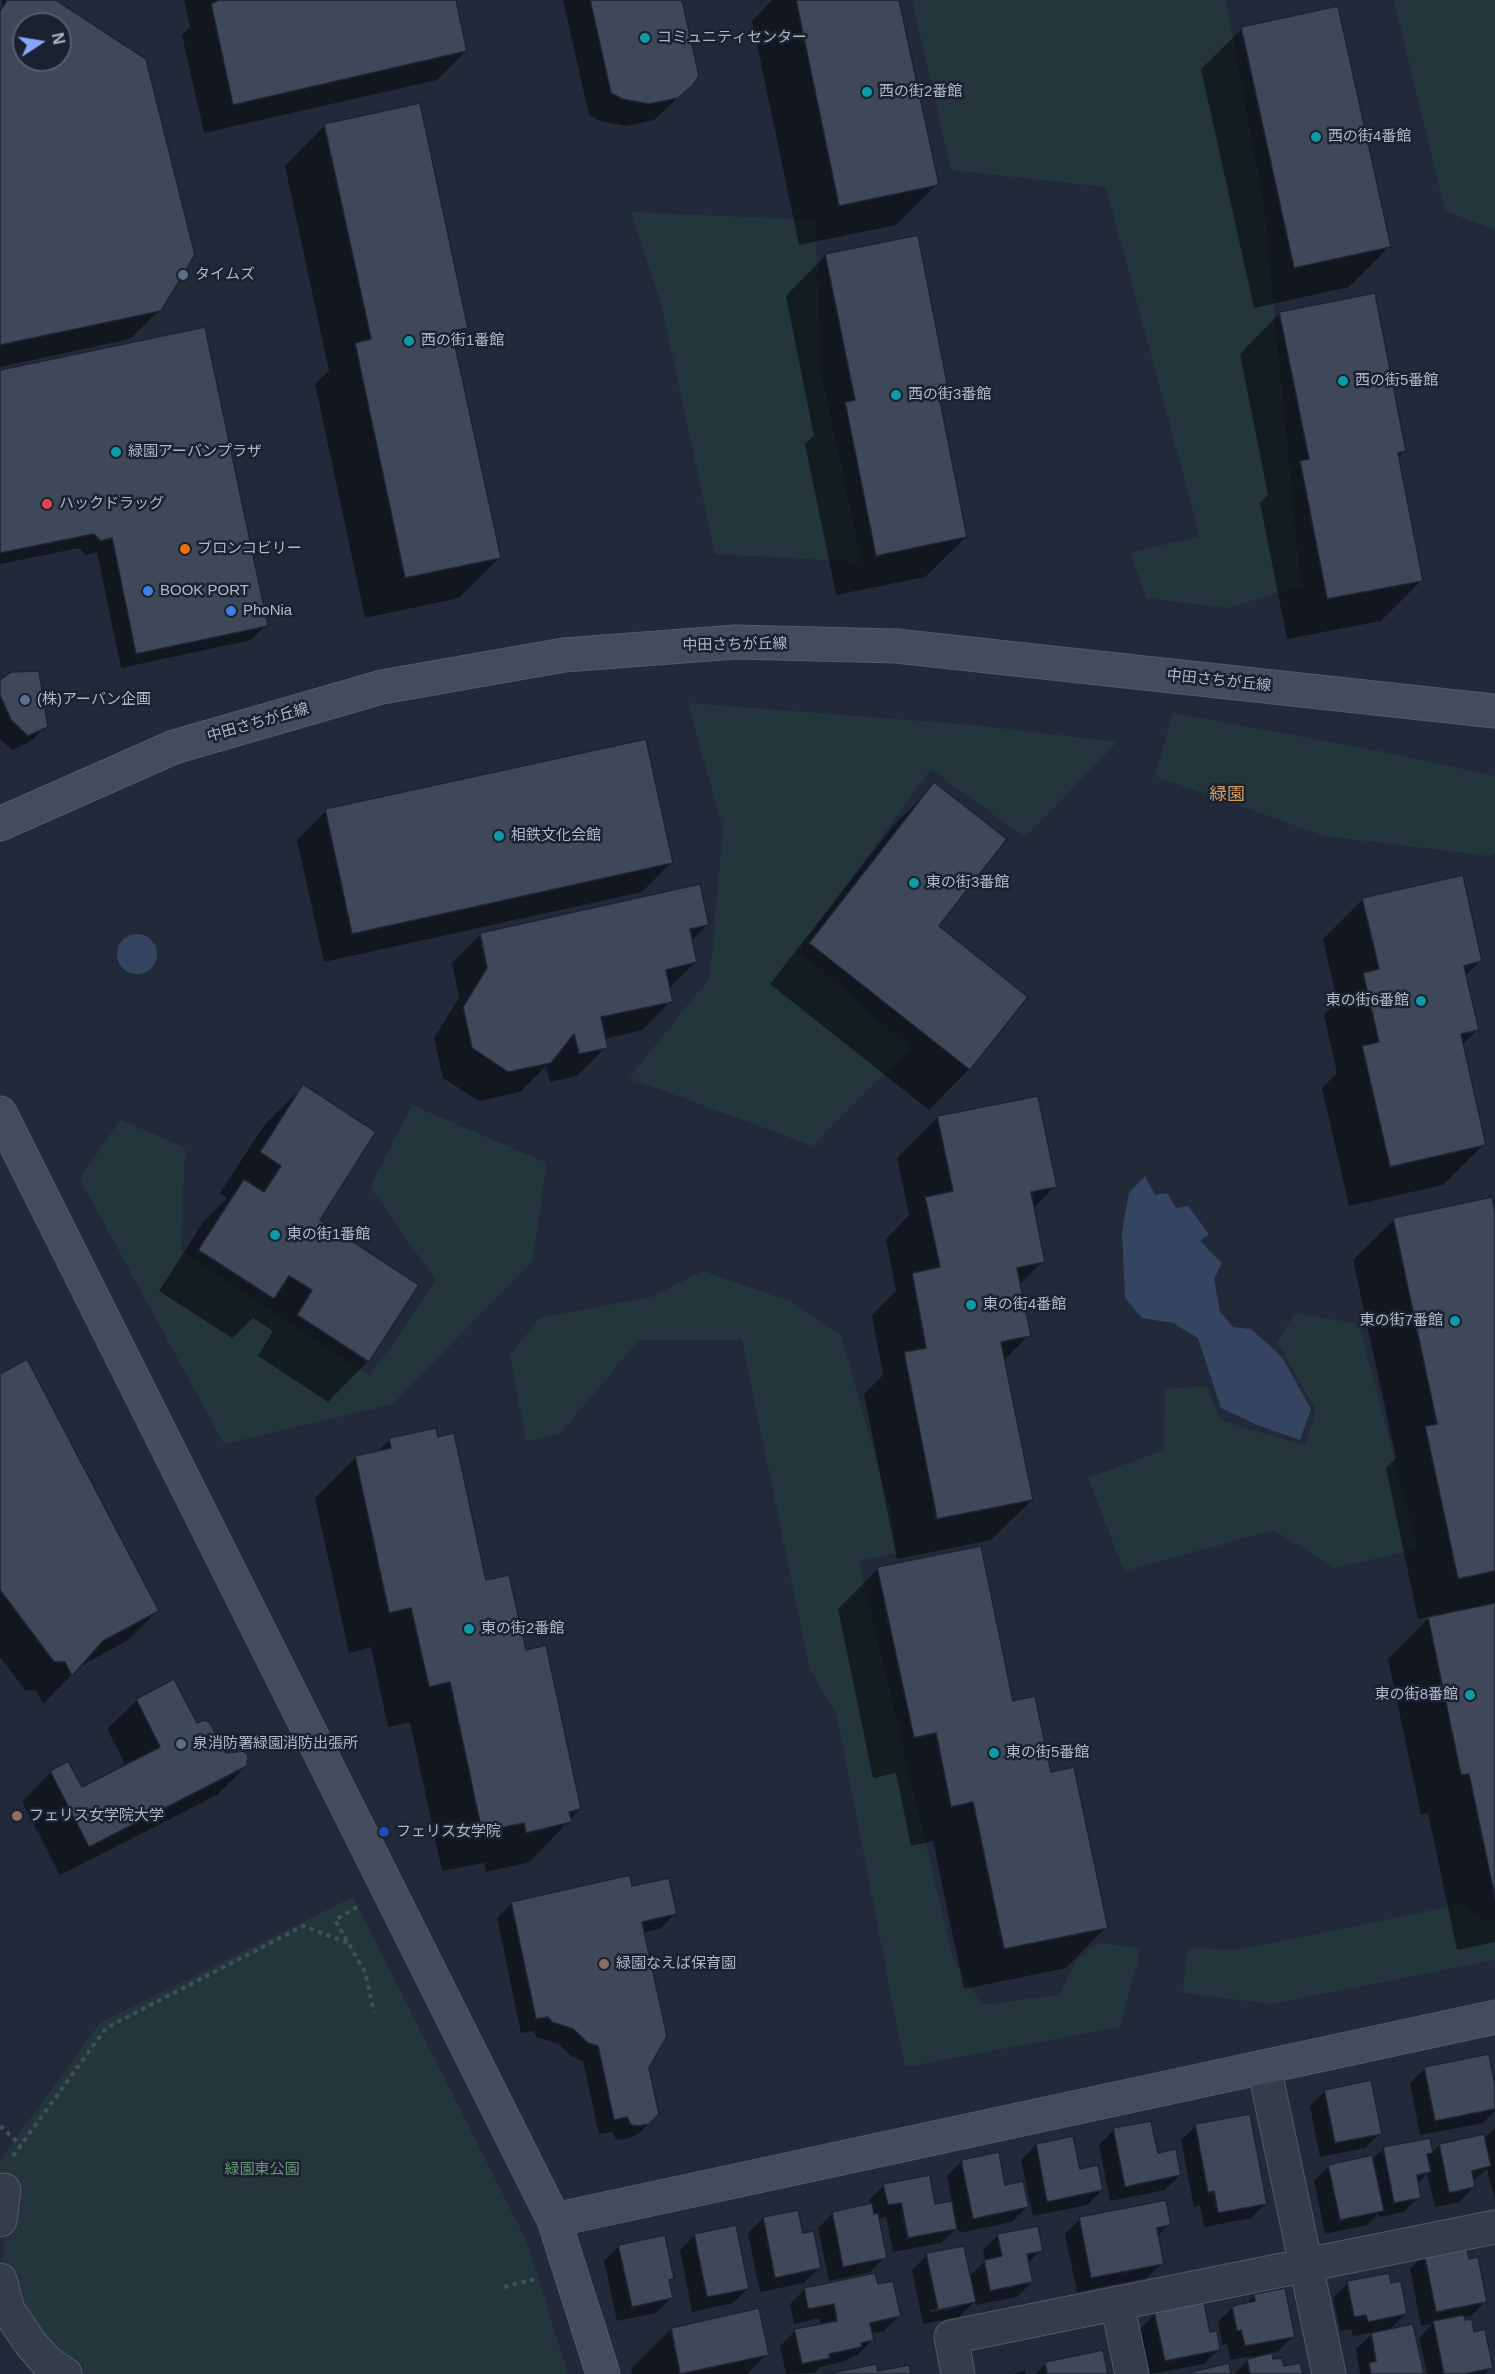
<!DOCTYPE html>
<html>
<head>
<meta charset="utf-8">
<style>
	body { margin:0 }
	#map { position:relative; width:1495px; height:2374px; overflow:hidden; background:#222a3a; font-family:Arial,sans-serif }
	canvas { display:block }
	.north { position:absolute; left:12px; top:12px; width:60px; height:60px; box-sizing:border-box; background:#1b212f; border:2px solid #575d6b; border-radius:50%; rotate:78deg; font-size:16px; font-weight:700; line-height:24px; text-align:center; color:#b0b7c6 }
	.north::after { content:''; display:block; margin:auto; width:21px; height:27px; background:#84a7f7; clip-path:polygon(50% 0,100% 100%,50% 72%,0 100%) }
</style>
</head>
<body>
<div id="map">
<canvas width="1495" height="2374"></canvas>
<div class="north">N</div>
</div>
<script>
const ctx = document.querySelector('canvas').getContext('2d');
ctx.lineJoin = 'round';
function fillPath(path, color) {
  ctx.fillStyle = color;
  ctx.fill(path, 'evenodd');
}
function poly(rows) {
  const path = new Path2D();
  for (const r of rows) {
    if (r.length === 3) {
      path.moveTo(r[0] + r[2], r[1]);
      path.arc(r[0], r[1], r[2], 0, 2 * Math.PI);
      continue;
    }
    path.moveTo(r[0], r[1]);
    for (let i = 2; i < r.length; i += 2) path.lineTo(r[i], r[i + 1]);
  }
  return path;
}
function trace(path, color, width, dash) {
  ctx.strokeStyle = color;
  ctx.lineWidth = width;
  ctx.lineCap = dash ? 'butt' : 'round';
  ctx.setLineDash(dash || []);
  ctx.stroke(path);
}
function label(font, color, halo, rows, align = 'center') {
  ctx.font = font + ' Arial,"Noto Sans JP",sans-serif';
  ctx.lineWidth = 5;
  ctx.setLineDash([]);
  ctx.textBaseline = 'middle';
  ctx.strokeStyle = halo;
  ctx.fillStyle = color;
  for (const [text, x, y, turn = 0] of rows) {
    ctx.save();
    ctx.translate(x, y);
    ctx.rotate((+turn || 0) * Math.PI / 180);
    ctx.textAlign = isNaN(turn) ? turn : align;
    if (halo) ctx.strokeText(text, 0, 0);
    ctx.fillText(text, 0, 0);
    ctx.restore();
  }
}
fillPath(poly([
	[912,0,1226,0,1264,206,1301,586,1227,608,1146,598,1130,552,1200,537,1106,187,951,170],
	[1394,0,1495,0,1495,230,1445,211],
	[631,212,815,220,821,372,862,562,715,554,662,307],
	[688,703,973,725,1117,742,1025,838,931,769,799,950,910,1048,813,1146,629,1078,710,977,723,829],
	[1173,713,1384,752,1495,776,1495,854,1490,856,1325,836,1155,776],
	[412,1105,547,1163,532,1261,393,1404,224,1444,80,1179,120,1120,185,1147,181,1250,370,1376,436,1281,370,1187],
	[703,1271,792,1302,841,1336,892,1515,898,1553,859,1561,953,1959,982,2005,1060,1995,1075,1962,1097,1943,1141,1948,1120,2027,905,2067,837,1715,810,1670,742,1340,639,1340,560,1434,526,1441,510,1356,539,1318,652,1297],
	[1295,1313,1359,1324,1418,1549,1334,1568,1274,1530,1124,1571,1088,1478,1164,1450,1165,1389,1206,1386,1221,1420,1305,1446,1316,1410,1277,1342],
	[353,1897,525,2238,568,2374,79,2374,51,2358,2,2266,7,2220,0,2184,0,2160,100,2023],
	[1464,1904,1485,1920,1495,1919,1495,1960,1271,2004,1183,1993,1187,1948,1237,1950]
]), '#24363b');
fillPath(poly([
	[137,954,20],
	[1145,1176,1155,1195,1167,1193,1176,1208,1188,1206,1209,1234,1200,1241,1222,1263,1214,1279,1220,1312,1233,1327,1251,1329,1282,1357,1311,1409,1300,1440,1257,1425,1221,1408,1198,1338,1173,1323,1142,1318,1125,1298,1122,1232,1129,1193]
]), '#354461');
fillPath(poly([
	[2,0,53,0,160,310,130,339,0,367],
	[24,24,60,24,60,60,24,60],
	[184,0,454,0,466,51,437,80,204,133,182,35,190,27],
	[563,0,681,0,692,84,654,120,626,126,600,121,589,115],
	[772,0,898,0,937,184,896,225,799,245,752,21],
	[1242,29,1390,246,1349,287,1254,308,1201,69],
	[325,125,467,327,453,341,499,558,459,598,365,618,315,384,329,371,285,166],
	[826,255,946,387,938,396,966,537,925,577,836,595,805,444,814,436,786,296],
	[1280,313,1405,450,1398,457,1422,580,1381,621,1287,639,1260,503,1268,495,1240,354],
	[0,371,266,625,251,640,121,668,97,552,85,555,79,548,0,564],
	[0,682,46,726,31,741,12,750,0,739],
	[935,784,936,927,969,1069,929,1110,770,984,894,825],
	[326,811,671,863,642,892,324,962,297,840],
	[1363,899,1480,961,1465,976,1478,1029,1462,1045,1484,1144,1443,1185,1349,1206,1322,1088,1337,1073,1324,1015,1337,1001,1323,939],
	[707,925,691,941,696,962,668,989,671,1001,642,1030,604,1039,606,1047,577,1076,550,1082,546,1066,520,1092,479,1101,443,1078,434,1038,459,998,452,963,481,934],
	[303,1086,318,1221,368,1361,328,1402,258,1356,273,1331,253,1318,232,1338,159,1291,204,1221,227,1198,220,1193,263,1127],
	[938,1117,1055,1186,1033,1209,1043,1261,1019,1285,1029,1335,1003,1361,1032,1500,991,1540,897,1559,864,1394,883,1375,872,1315,896,1291,886,1239,909,1215,897,1158],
	[1394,1220,1495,1221,1495,1942,1457,1950,1428,1813,1421,1815,1388,1659,1431,1616,1418,1619,1386,1468,1396,1458,1353,1260],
	[0,1375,157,1611,128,1640,79,1667,43,1704,36,1691,25,1690,0,1657],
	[389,1440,485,1581,525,1652,580,1809,530,1862,486,1872,484,1863,442,1871,410,1722,388,1727,371,1647,349,1653,315,1498,356,1457,376,1453],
	[878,1569,1012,1703,1050,1774,1106,1927,1066,1968,964,1989,933,1841,911,1846,896,1773,873,1778,838,1609],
	[137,1700,196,1724,225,1755,246,1766,217,1795,60,1875,22,1802,51,1772,68,1763,82,1789,126,1766,107,1729],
	[631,1887,675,1914,660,1929,642,1933,648,2068,654,2119,638,2134,623,2140,616,2139,612,2132,599,2134,583,2061,573,2057,558,2044,537,2037,533,2031,521,2033,497,1918,512,1903],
	[1425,2068,1495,2093,1495,2111,1483,2123,1420,2135,1410,2083],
	[1325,2091,1380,2133,1365,2148,1320,2157,1310,2106],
	[1196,2126,1266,2203,1251,2218,1204,2227,1200,2205,1194,2207,1181,2140],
	[1495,2128,1495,2199,1487,2169,1473,2181,1474,2187,1459,2202,1435,2207,1427,2173,1417,2184,1419,2197,1404,2212,1379,2217,1378,2214,1367,2225,1325,2234,1314,2181,1329,2166,1372,2160,1384,2148,1431,2153,1440,2145,1484,2139],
	[1114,2130,1157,2155,1180,2175,1165,2190,1110,2201,1099,2145],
	[1036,2145,1079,2171,1102,2190,1087,2205,1033,2216,1021,2160],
	[962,2161,1004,2187,1027,2207,1012,2222,959,2233,958,2227,941,2243,893,2252,886,2217,877,2219,885,2257,870,2272,829,2281,818,2228,833,2213,870,2205,869,2200,884,2185,934,2206,952,2202,947,2176],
	[763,2218,801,2235,819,2268,804,2283,760,2292,748,2233],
	[1080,2219,1169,2224,1157,2237,1162,2263,1147,2278,1077,2292,1065,2234],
	[695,2235,748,2288,733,2303,692,2312,680,2250],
	[998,2235,1041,2250,1028,2263,1032,2282,1017,2297,976,2305,975,2301,959,2317,923,2324,912,2270,927,2255,969,2277,985,2261,983,2250],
	[959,2304,959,2307,931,2312,930,2310],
	[619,2246,672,2278,668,2283,671,2298,656,2313,617,2321,604,2261],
	[1424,2254,1468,2261,1486,2301,1471,2316,1463,2318,1491,2367,1485,2374,1427,2374,1419,2338,1432,2324,1421,2326,1410,2269],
	[1348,2283,1390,2285,1406,2313,1389,2331,1422,2374,1360,2374,1356,2349,1374,2332,1353,2336,1351,2329,1340,2331,1333,2298],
	[876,2285,899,2316,884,2331,871,2334,872,2340,857,2355,845,2361,820,2367,814,2373,786,2374,780,2346,795,2331,821,2326,819,2318,794,2324,790,2304,805,2289],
	[1255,2295,1293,2336,1278,2351,1271,2353,1272,2361,1301,2374,1234,2374,1252,2356,1230,2360,1227,2344,1222,2345,1218,2322,1233,2307,1245,2305],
	[1155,2314,1209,2334,1219,2349,1204,2364,1150,2374,1140,2329],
	[671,2329,767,2354,747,2374,632,2374,631,2369],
	[1046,2364,1106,2374,1035,2374],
	[1026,2371,1026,2374,1011,2374]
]), '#0007');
const building = poly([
	[7,0,56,0,146,59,195,255,161,311,0,345,0,11,7,0],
	[24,24,60,24,60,60,24,60,24,24],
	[219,0,456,0,467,51,233,105,211,4,219,0],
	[590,0,682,0,699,76,693,85,678,98,649,104,622,99,611,93,590,0],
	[796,0,899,0,939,185,839,206,796,0],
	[1338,6,1391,247,1294,268,1241,27,1338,6],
	[420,103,468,328,452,331,501,558,405,578,355,343,371,339,324,124,420,103],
	[918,235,948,388,938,390,967,537,876,556,845,402,855,400,825,254,918,235],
	[1375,293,1406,451,1398,453,1423,581,1327,599,1300,461,1309,459,1279,312,1375,293],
	[205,327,268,626,136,654,112,538,101,541,94,534,0,553,0,370,205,327],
	[39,671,48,727,28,736,11,720,0,695,0,680,11,672,39,671],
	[646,739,673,863,352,934,325,809,646,739],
	[934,782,1007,839,939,926,1028,997,970,1070,809,943,934,782],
	[1463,875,1482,961,1464,966,1479,1030,1461,1034,1486,1145,1390,1167,1362,1046,1379,1042,1363,973,1379,969,1362,898,1463,875],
	[700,884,709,925,690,929,697,962,666,970,673,1002,601,1017,608,1048,579,1054,574,1034,551,1063,508,1072,472,1048,463,1007,487,968,480,933,700,884],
	[303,1084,376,1132,320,1220,419,1285,369,1362,297,1315,312,1290,289,1276,274,1299,198,1250,244,1179,264,1192,281,1166,260,1152,303,1084],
	[1038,1096,1057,1187,1031,1192,1045,1262,1017,1268,1031,1336,1001,1342,1033,1500,937,1519,904,1352,926,1348,912,1273,940,1267,925,1197,953,1191,937,1116,1038,1096],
	[1492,1197,1495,1213,1495,1571,1458,1579,1425,1426,1437,1424,1393,1218,1492,1197],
	[27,1359,159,1611,103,1641,72,1676,65,1662,54,1662,0,1590,0,1374,27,1359],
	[436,1428,438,1437,454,1433,486,1580,509,1575,526,1650,546,1645,581,1809,569,1812,572,1822,526,1833,524,1823,482,1832,450,1682,429,1687,411,1608,389,1613,355,1456,391,1448,389,1438,436,1428],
	[981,1546,1013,1701,1035,1696,1051,1772,1074,1767,1108,1928,1004,1949,973,1802,951,1807,936,1733,914,1738,877,1567,981,1546],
	[1495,1603,1495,1898,1469,1774,1461,1775,1428,1617,1495,1603],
	[174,1679,197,1723,204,1720,210,1723,226,1753,243,1751,248,1755,247,1766,89,1847,50,1771,68,1761,82,1787,160,1747,136,1699,174,1679],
	[630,1875,632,1886,669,1878,677,1914,642,1922,667,2036,649,2068,659,2114,649,2124,639,2126,631,2125,627,2117,614,2120,598,2046,588,2043,573,2029,552,2022,548,2017,536,2019,511,1902,630,1875],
	[1489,2054,1495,2085,1495,2109,1435,2121,1424,2067,1489,2054],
	[1371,2080,1382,2134,1335,2143,1324,2090,1371,2080],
	[1250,2114,1267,2204,1218,2213,1214,2191,1208,2193,1195,2124,1250,2114],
	[1151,2121,1158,2153,1176,2149,1181,2175,1125,2187,1113,2128,1151,2121],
	[1484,2134,1491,2166,1472,2171,1475,2187,1449,2193,1439,2144,1484,2134],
	[1073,2136,1080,2169,1098,2165,1103,2190,1047,2202,1036,2144,1073,2136],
	[1430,2138,1433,2153,1427,2154,1431,2172,1417,2175,1421,2198,1394,2203,1383,2147,1430,2138],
	[999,2152,1005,2185,1023,2181,1029,2207,973,2219,961,2160,999,2152],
	[1372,2155,1384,2211,1340,2220,1328,2165,1372,2155],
	[930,2175,935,2204,952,2201,957,2229,908,2238,901,2203,888,2205,883,2184,930,2175],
	[1166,2200,1171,2225,1157,2228,1164,2264,1091,2278,1079,2217,1166,2200],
	[872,2203,874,2214,878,2213,887,2258,843,2267,832,2212,872,2203],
	[798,2210,803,2233,814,2231,821,2268,775,2278,763,2217,798,2210],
	[736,2225,749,2289,707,2297,694,2234,736,2225],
	[1038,2226,1043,2251,1027,2254,1033,2282,990,2291,984,2260,1002,2256,997,2234,1038,2226],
	[665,2235,674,2279,669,2280,673,2298,632,2307,618,2245,665,2235],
	[1466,2245,1469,2259,1478,2257,1487,2302,1436,2312,1424,2253,1466,2245],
	[964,2246,976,2302,938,2310,926,2253,964,2246],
	[875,2273,878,2284,893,2281,901,2316,870,2323,874,2340,861,2343,862,2347,829,2354,830,2358,802,2364,794,2329,837,2321,834,2304,808,2309,804,2288,875,2273],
	[1389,2273,1391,2283,1401,2281,1407,2314,1368,2322,1366,2315,1354,2317,1347,2281,1389,2273],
	[1285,2288,1295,2337,1245,2346,1241,2330,1237,2331,1232,2306,1255,2301,1254,2294,1285,2288],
	[1204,2302,1210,2332,1217,2331,1220,2350,1165,2361,1154,2312,1204,2302],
	[759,2308,769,2355,680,2374,671,2328,759,2308],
	[1464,2315,1465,2320,1472,2319,1474,2332,1485,2329,1493,2368,1465,2374,1444,2374,1433,2321,1464,2315],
	[1413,2324,1424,2374,1371,2374,1369,2363,1376,2361,1371,2333,1413,2324],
	[1103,2350,1108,2374,1047,2374,1045,2362,1103,2350],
	[1272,2353,1273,2359,1282,2358,1284,2366,1300,2363,1303,2374,1250,2374,1247,2359,1272,2353],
	[1229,2363,1231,2374,1192,2374,1191,2372,1229,2363],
	[876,2364,878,2371,909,2365,911,2374,826,2374,876,2364]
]);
fillPath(building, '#3e4859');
trace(building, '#1d2331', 1.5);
const street = poly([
	[1264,2067,1329,2374],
	[0,2220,4,2190],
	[0,2280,8,2310,31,2344,47,2362,65,2374],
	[1117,2303,1132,2374],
	[958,2374,951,2337,1495,2227]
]);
const secondary = poly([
	[0,824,174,747,382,687,564,655,736,642,896,646,1495,711],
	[0,1113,554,2220,603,2374],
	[554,2220,1495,2017]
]);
trace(street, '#535a68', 35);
trace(secondary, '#535a68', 35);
trace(poly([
	[357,1907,335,1920,365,1972,374,2012],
	[0,2126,21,2145],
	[13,2156,106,2028,303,1926,348,1943],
	[504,2287,535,2279]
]), '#3e5255', 4, [4.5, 4.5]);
trace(street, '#353c4a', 33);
trace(secondary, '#434b5d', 33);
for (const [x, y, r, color] of [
	[645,38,6,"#0f9aa8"],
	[867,92,6,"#0f9aa8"],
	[1316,137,6,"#0f9aa8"],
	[183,275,6,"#5c6f8a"],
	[409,341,6,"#0f9aa8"],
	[1343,381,6,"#0f9aa8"],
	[896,395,6,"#0f9aa8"],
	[116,452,6,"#0f9aa8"],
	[47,504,6,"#e0444e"],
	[185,549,6,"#e8710a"],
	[148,591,6,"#3f7fe0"],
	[231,611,6,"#3f7fe0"],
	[25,700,6,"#5c6f8a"],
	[499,836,6,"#0f9aa8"],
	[914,883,6,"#0f9aa8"],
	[1421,1001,6,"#0f9aa8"],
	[275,1235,6,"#0f9aa8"],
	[971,1305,6,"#0f9aa8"],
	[1455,1321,6,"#0f9aa8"],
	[469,1629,6,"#0f9aa8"],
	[1470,1695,6,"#0f9aa8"],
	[181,1744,6,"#5c6f8a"],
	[994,1753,6,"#0f9aa8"],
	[17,1816,6,"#8d6e63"],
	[384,1832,6,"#1a4fb4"],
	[604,1964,6,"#8d6e63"]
]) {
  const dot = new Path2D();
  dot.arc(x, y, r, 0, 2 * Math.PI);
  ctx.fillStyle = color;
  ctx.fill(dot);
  trace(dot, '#1b212f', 2);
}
label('15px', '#b0b7c6', '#1b212f', [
	["コミュニティセンター",657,38],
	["西の街2番館",879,92],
	["西の街4番館",1328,137],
	["タイムズ",195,275],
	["西の街1番館",421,341],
	["西の街5番館",1355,381],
	["西の街3番館",908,395],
	["緑園アーバンプラザ",128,452],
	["ハックドラッグ",59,504],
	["ブロンコビリー",197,549],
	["BOOK PORT",160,591],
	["PhoNia",243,611],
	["(株)アーバン企画",37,700],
	["相鉄文化会館",511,836],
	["東の街3番館",926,883],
	["東の街6番館",1409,1001,"right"],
	["東の街1番館",287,1235],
	["東の街4番館",983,1305],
	["東の街7番館",1443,1321,"right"],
	["東の街2番館",481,1629],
	["東の街8番館",1458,1695,"right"],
	["泉消防署緑園消防出張所",193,1744],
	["東の街5番館",1006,1753],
	["フェリス女学院大学",29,1816],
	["フェリス女学院",396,1832],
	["緑園なえば保育園",616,1964]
], 'left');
label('15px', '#b0b7c6', '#1b212f', [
	["中田さちが丘線",735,645,-1],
	["中田さちが丘線",1219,681,6],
	["中田さちが丘線",258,723,-16]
]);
label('15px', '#679777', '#1b212f', [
	["緑園東公園",262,2170]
]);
label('18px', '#d39b5e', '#1b212f', [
	["緑園",1227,795]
]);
</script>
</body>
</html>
